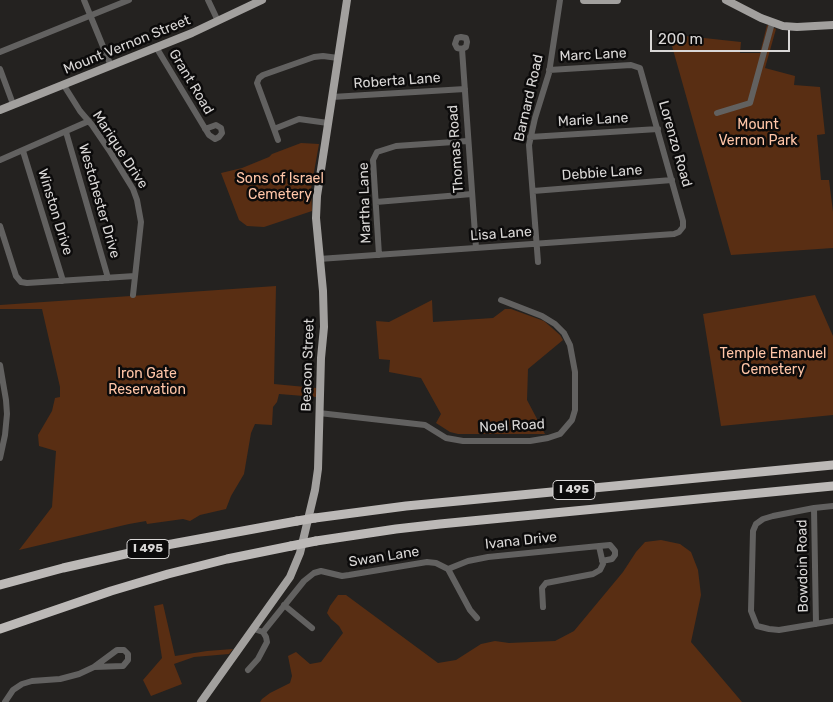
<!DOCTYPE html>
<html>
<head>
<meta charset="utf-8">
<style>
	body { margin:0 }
	#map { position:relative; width:833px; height:702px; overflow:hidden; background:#242220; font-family:Rubik,sans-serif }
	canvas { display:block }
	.scale { position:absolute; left:650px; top:30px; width:140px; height:22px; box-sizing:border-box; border:2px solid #d9d7d6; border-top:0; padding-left:6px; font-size:15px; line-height:18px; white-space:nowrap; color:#d9d7d6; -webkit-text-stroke:4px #0c0b0b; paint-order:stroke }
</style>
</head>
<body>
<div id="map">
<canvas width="833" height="702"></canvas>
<div class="scale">200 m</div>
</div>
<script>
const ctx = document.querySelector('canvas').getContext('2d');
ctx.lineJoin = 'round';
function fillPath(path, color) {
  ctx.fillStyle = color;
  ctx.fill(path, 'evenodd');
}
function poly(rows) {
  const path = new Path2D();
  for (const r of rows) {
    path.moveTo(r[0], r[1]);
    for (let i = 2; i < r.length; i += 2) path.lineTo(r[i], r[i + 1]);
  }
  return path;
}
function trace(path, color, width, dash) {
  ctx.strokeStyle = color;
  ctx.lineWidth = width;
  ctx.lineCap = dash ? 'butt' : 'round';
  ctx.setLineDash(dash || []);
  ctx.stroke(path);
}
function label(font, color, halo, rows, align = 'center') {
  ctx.font = font + ' Rubik,sans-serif';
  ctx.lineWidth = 5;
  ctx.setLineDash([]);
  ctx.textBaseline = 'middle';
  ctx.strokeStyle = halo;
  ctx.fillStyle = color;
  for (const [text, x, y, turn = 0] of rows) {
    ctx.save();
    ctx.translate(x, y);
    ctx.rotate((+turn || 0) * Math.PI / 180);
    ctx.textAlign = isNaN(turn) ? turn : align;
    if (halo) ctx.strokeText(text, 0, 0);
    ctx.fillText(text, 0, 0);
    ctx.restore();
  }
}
fillPath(poly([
	[767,25,776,29,765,68,795,76,794,85,820,87,825,134,817,135,821,180,829,180,833,212,833,248,731,255,670,39,676,35,741,42,740,53,760,53],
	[301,143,319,144,311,189,312,211,264,227,247,226,239,220,221,173,242,168,269,157,272,154],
	[276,286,274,384,316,388,316,397,279,394,277,402,273,407,272,425,255,424,251,433,244,474,231,496,226,509,200,515,190,521,183,519,147,524,146,521,129,524,19,550,52,507,56,451,39,446,38,435,52,411,55,398,60,397,60,387,42,309,0,309,0,305],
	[815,295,833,336,833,415,721,426,703,314],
	[432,300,433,322,493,318,505,309,511,309,544,321,560,335,563,340,528,369,527,400,545,434,458,434,450,432,436,423,441,414,421,378,389,372,390,360,379,359,376,321,389,322],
	[661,540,680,544,691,552,698,570,701,595,691,642,742,702,260,702,262,699,270,693,290,683,292,676,288,656,296,652,310,664,321,662,343,633,339,626,331,619,327,613,330,606,338,595,346,595,438,663,456,660,481,644,495,641,509,643,555,641,574,631,623,572,636,552,645,542],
	[163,604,175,656,207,651,233,649,229,654,194,657,174,664,182,684,151,696,143,680,162,658,154,606]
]), '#592e13');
trace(poly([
	[84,0,111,66],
	[208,0,218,21],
	[156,47,209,135,215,139,219,137,222,133,221,128,216,125,205,129],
	[462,49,466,47,467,42,466,38,461,37,457,38,455,44,457,48,462,49,476,248],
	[0,52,129,0],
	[0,69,13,104],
	[63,84,80,111,92,125,109,150,133,189,137,200,141,222,133,295],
	[332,97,465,89],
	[717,113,750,103,772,23],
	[328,123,299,119,274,129,257,83,259,78,263,75,314,57,323,56,338,58],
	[274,129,278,140],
	[66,132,108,278],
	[530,137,658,129],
	[23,151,63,281],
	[0,160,89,121],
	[533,191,672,180],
	[376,202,472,194],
	[0,226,16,276,21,282,27,283,135,276],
	[379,255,373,160,377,152,396,146,468,141],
	[319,259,674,234,679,232,683,227,683,221,640,68,631,65,549,70],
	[538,262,529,145,535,118,549,73,560,0],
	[0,365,6,400,7,414,5,435,0,458],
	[319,413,425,425,446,438,463,441,530,441,548,438,560,434,572,420,575,410,575,372,570,345,564,333,555,324,542,316,501,300],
	[833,506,814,508,773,516,763,519,756,524,753,531,751,611,757,626,769,629,779,630,833,621],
	[814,508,816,624],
	[599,546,610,545,615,551,615,555,612,559,602,561],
	[448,569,468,561,488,557,599,546,603,564,600,570,593,574,546,583,542,588,543,607],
	[284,605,312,628],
	[263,632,304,581,314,573,321,571,342,576,349,575,427,562,436,563,448,569,470,610,477,618],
	[248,670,258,659,267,642,266,637,263,632,254,629],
	[5,702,13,690,22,684,32,681,60,679,79,674,94,667,117,650,124,650,128,654,128,660,123,666,94,667]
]), '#626160', 6);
trace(poly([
	[584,0,617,0],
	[726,0,761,18,783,26,797,27,833,25],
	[0,110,192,33,262,0],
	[201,702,290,577,300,553,315,490,318,469,321,358,324,327,323,291,316,218,317,196,347,0]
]), '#a2a09e', 8);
trace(poly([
	[315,518,406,506,833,465],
	[316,541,396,529,440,524,833,486],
	[0,585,63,568,161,546,297,521],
	[0,629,111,591,168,574,227,559,291,546]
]), '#bcb9b7', 9);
trace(poly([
	[297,521,315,518],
	[291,546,316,541]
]), '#bcb9b7', 9);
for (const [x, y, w] of [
	[574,490,42],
	[148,549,42]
]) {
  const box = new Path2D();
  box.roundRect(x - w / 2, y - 9.5, w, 19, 4);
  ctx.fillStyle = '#0c0b0b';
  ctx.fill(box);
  trace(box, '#d9d7d6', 1);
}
label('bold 12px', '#d9d7d6', null, [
	["I 495",574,490],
	["I 495",148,549]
]);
label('14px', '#d9d7d6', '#0c0b0b', [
	["Mount Vernon Street",127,45,-22],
	["Marc Lane",593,55,-3],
	["Roberta Lane",397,81,-4],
	["Grant Road",191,82,59],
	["Barnard Road",529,98,-77],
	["Marie Lane",593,120,-3],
	["Lorenzo Road",675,144,74],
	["Thomas Road",456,149,-94],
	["Marique Drive",120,150,57],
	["Debbie Lane",602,173,-4],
	["Westchester Drive",99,201,74],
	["Martha Lane",365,203,-92],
	["Winston Drive",55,212,73],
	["Lisa Lane",501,234,-4],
	["Beacon Street",308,365,-88],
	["Noel Road",512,426,-3],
	["Ivana Drive",521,541,-6],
	["Swan Lane",384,557,-9],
	["Bowdoin Road",803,566,-91]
]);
label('14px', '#ffc5a7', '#0c0b0b', [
	["Mount",758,125],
	["Vernon Park",758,141],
	["Sons of Israel",280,179],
	["Cemetery",280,195],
	["Temple Emanuel",773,354],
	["Cemetery",773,370],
	["Iron Gate",147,374],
	["Reservation",147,390]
]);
</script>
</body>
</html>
